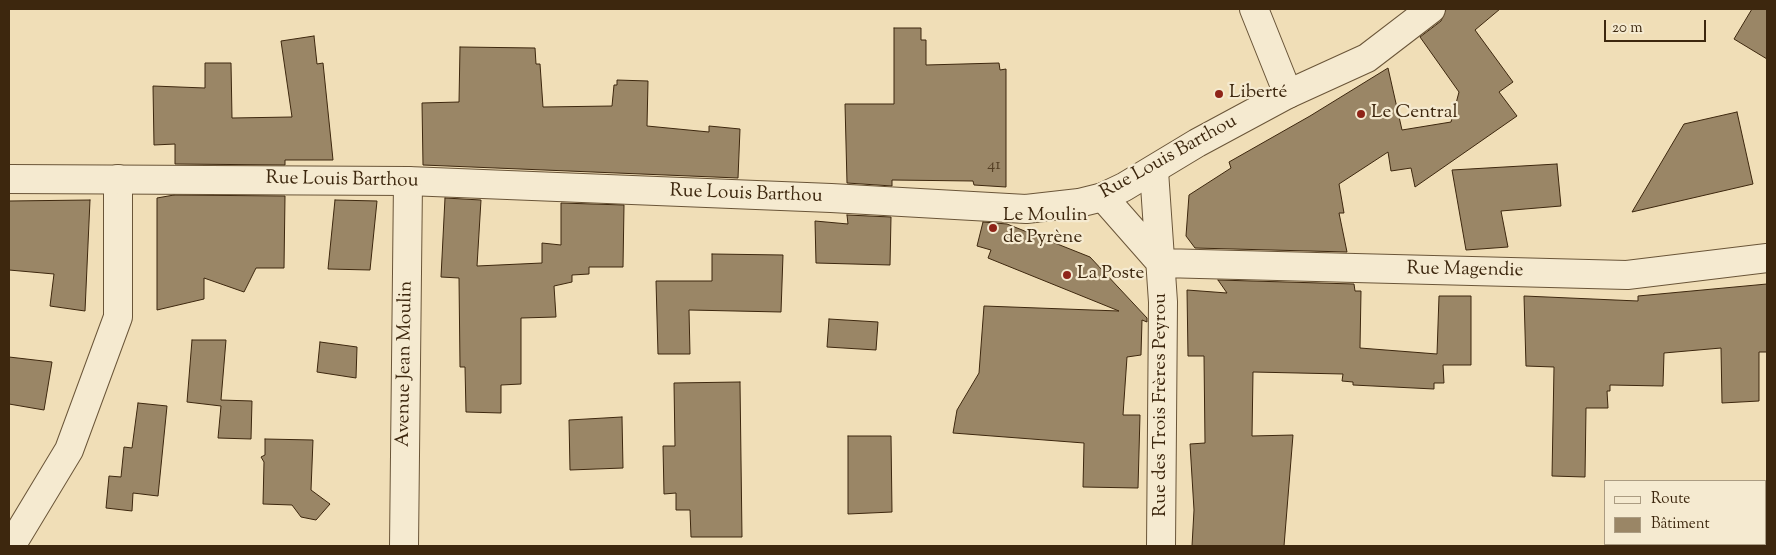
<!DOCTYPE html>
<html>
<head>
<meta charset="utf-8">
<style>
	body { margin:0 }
	#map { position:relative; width:1776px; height:555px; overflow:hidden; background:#f0deb7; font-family:"Sorts Mill Goudy",serif }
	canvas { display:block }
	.frame { position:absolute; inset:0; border:10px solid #3d270e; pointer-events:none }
	.legend { position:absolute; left:1604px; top:480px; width:162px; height:65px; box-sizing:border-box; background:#f5ead0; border:1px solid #ab9c82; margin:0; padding:6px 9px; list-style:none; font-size:15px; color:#3d270e }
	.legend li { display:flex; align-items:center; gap:10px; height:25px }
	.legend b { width:25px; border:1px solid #ab9c82 }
	.scale { position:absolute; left:1604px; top:20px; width:102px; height:22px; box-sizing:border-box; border:2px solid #3d270e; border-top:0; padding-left:6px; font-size:15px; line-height:18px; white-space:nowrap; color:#3d270e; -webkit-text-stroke:4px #f5ead0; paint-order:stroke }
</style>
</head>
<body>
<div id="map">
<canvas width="1776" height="555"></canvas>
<div class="frame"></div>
<ul class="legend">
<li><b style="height:6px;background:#f5ead0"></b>Route</li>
<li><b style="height:14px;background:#9a8666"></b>Bâtiment</li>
</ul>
<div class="scale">20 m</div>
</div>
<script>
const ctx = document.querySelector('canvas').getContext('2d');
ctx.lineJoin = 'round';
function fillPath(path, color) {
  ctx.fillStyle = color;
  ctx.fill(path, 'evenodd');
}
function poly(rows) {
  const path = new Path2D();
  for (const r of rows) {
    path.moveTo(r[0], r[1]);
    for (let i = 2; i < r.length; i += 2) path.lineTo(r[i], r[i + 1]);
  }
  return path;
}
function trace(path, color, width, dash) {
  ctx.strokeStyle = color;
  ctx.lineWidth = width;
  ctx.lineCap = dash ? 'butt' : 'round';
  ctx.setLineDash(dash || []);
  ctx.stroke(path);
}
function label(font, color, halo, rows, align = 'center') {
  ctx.font = font + ' "Sorts Mill Goudy",serif';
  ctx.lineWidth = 4.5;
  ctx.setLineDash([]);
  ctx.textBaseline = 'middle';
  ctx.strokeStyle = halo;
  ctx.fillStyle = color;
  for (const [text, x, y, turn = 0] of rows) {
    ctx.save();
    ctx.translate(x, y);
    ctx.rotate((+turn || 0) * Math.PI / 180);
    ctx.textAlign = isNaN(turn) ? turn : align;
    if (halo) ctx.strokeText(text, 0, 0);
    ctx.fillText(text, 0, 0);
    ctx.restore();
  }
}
const building = poly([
	[1446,9,1500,9,1475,30,1513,82,1499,92,1517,116,1415,187,1411,168,1391,171,1388,152,1339,184,1344,213,1339,213,1347,252,1195,248,1186,236,1189,195,1231,168,1229,162,1310,116,1388,68,1402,130,1451,122,1459,92,1420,37,1441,21,1446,9],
	[1752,9,1767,9,1767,59,1734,39,1752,9],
	[894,28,921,28,921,40,926,40,926,65,999,63,1000,70,1006,69,1006,187,974,185,973,181,892,180,892,186,847,183,845,104,894,104,894,28],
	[314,36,317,64,323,63,333,160,285,160,285,165,175,164,175,144,154,145,153,86,205,88,205,63,231,63,232,118,292,117,281,41,314,36],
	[460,47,535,48,536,64,540,64,543,107,612,106,614,85,617,85,617,80,648,81,647,126,709,132,709,126,740,129,738,178,423,165,422,103,459,102,460,47],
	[1737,112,1753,184,1632,212,1684,124,1737,112],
	[1557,164,1561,206,1501,211,1508,247,1466,250,1452,170,1557,164],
	[174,195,285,196,284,268,256,268,244,292,204,278,204,299,157,310,157,198,174,195],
	[445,198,481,200,477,266,542,263,542,243,561,245,561,203,624,205,623,267,589,267,589,274,572,275,572,282,554,286,556,317,521,318,521,384,501,385,501,413,466,412,465,367,460,367,459,278,441,277,445,198],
	[90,200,85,311,50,306,54,274,9,270,9,201,90,200],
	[335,200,377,201,370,270,328,269,335,200],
	[847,215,891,217,890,265,816,263,815,221,848,224,847,215],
	[983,222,1007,224,1090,257,1147,318,1147,322,1142,320,1141,355,1127,357,1123,415,1140,415,1138,488,1083,487,1084,443,953,433,957,410,979,373,984,306,1119,311,988,258,991,250,977,246,983,222],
	[712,254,783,255,781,312,689,310,690,354,658,354,656,281,712,281,712,254],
	[1218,280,1354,284,1355,291,1361,291,1360,348,1437,354,1439,296,1471,296,1471,365,1443,365,1444,383,1434,383,1434,389,1353,385,1353,382,1342,381,1343,374,1253,372,1252,436,1293,435,1284,546,1192,546,1194,510,1190,444,1205,443,1204,356,1188,356,1187,290,1227,293,1218,280],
	[1767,284,1767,352,1759,352,1759,401,1722,403,1721,348,1664,353,1663,386,1610,385,1610,391,1607,391,1608,408,1586,408,1585,477,1552,476,1554,367,1526,366,1524,296,1638,301,1638,296,1767,284],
	[829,319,878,322,876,350,827,347,829,319],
	[192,340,226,340,221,400,252,401,251,439,218,438,221,406,187,402,192,340],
	[320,342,357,347,356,378,317,372,320,342],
	[9,357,52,362,44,410,9,404,9,357],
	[740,382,742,537,691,537,690,510,676,510,676,493,664,494,663,446,675,446,674,383,740,382],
	[138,403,167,406,158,496,133,493,132,511,106,508,109,476,121,477,124,447,132,448,138,403],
	[622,417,623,468,570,470,569,420,622,417],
	[848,436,891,436,892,512,848,514,848,436],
	[265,439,313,440,311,490,330,504,316,520,301,517,292,505,263,504,264,462,261,457,265,455,265,439]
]);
fillPath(building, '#9a8666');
trace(building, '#3d270e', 1);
const minor = poly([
	[1254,9,1288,94],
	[1154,171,1163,302,1161,546],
	[1103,197,1161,263],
	[1161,263,1627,275,1767,258],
	[11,546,69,450,118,317,118,179],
	[404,546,408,181]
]);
const tertiary = poly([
	[9,179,408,181,831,198,1026,209,1079,203,1103,197,1124,187,1197,143,1288,94,1367,58,1431,9]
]);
trace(minor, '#6a5538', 30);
trace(tertiary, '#6a5538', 30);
trace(minor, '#f5ead0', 28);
trace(tertiary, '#f5ead0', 28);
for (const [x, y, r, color] of [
	[1219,94,5,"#8f2418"],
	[1361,114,5,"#8f2418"],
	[993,228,5,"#8f2418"],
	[1067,275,5,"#8f2418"]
]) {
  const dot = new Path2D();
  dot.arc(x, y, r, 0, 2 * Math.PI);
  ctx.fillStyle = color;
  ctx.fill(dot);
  trace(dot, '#f5ead0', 2);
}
label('16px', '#543f24', null, [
	["41",994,166]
]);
label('19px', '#3d270e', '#f5ead0', [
	["Liberté",1229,94],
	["Le Central",1371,114],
	["Le Moulin",1003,217],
	["de Pyrène",1003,239],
	["La Poste",1077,275]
], 'left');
label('19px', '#3d270e', '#f5ead0', [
	["Rue Louis Barthou",1169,158,-29],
	["Rue Louis Barthou",342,181,1],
	["Rue Louis Barthou",746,195,2],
	["Rue Magendie",1465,271,1],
	["Avenue Jean Moulin",406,364,-89],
	["Rue des Trois Frères Peyrou",1162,405,-90]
]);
</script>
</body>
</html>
